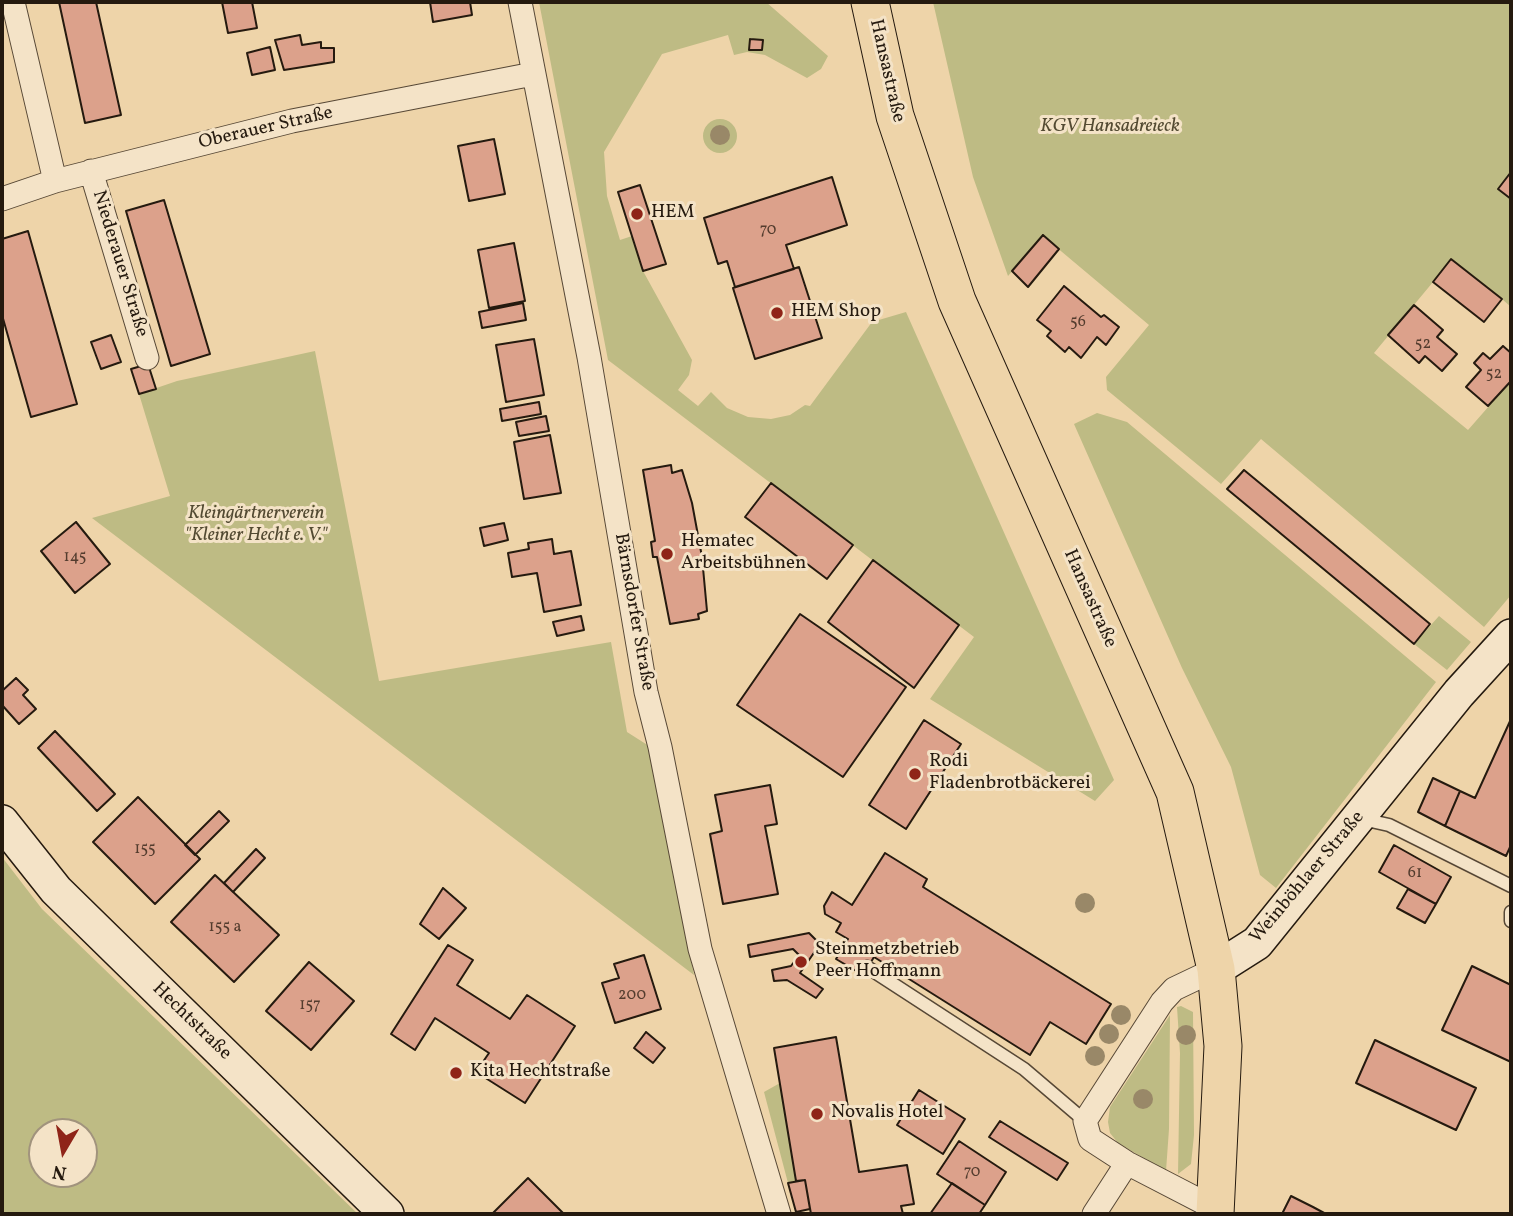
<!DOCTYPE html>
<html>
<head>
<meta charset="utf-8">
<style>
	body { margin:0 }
	#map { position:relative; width:1513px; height:1216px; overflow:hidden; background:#eed4a9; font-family:Vollkorn,serif }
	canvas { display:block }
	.frame { position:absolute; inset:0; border:4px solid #251a0f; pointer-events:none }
	.north { position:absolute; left:28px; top:1118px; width:70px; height:70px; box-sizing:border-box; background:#f4e3c7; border:2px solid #a1937d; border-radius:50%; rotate:190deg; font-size:19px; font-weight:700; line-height:28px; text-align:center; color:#251a0f }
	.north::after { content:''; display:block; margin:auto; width:24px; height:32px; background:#8f2418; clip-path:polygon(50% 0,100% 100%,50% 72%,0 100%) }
</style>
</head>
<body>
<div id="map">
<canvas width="1513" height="1216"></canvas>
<div class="frame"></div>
<div class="north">N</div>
</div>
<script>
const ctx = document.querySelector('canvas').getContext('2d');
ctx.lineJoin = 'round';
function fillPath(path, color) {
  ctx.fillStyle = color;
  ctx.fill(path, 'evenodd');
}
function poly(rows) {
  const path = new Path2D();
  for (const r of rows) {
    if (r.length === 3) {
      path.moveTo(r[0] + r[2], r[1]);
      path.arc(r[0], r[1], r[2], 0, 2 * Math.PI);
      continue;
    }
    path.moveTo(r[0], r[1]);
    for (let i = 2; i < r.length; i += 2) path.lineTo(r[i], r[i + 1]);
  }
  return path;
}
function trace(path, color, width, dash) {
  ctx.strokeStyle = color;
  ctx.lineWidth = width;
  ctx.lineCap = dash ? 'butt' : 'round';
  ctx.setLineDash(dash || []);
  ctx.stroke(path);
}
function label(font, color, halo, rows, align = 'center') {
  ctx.font = font + ' Vollkorn,serif';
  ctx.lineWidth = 6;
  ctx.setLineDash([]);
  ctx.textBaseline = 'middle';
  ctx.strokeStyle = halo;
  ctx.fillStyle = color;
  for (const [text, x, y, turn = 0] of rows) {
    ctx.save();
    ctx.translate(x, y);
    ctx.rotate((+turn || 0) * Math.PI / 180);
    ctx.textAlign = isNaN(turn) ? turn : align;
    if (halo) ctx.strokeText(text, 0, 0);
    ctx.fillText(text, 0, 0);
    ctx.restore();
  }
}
fillPath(poly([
	[539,2,766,2,828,56,821,69,807,78,765,55,747,52,734,55,728,35,662,54,604,152,607,196,620,240,632,236,643,271,692,360,689,375,678,390,698,406,711,392,727,408,748,417,771,419,790,415,805,405,810,406,872,322,906,312,1114,780,1095,801,930,699,974,637,608,360],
	[933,2,1511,2,1511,307,1502,299,1433,282,1374,353,1468,430,1511,381,1511,595,1484,627,1261,439,1221,484,1107,390,1106,377,1149,325,1043,236,1008,276,973,177],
	[720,136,17],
	[315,351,379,681,611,642,627,732,649,746,694,975,92,518,170,496,139,394,177,381],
	[1097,413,1127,422,1436,682,1276,888,1260,875,1231,767,1182,668,1074,424],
	[1439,616,1471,642,1447,670,1414,644],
	[2,857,42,909,358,1214,2,1214],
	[42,1132,84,1132,84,1174,42,1174],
	[1181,1006,1193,1012,1194,1135,1191,1164,1178,1174,1180,1053,1177,1007],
	[1170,1015,1169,1129,1166,1171,1118,1143,1110,1133,1108,1122,1110,1107],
	[780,1083,796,1181,788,1183,764,1092]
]), '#bebb84');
const building = poly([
	[59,2,96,2,121,115,85,123,59,2],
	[222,2,252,2,257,28,228,33,222,2],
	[430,2,470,2,472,15,433,22,430,2],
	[300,35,302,45,321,42,321,48,334,48,334,62,284,70,275,40,300,35],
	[750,39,763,40,762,50,749,50,750,39],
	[270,47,275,70,252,75,247,53,270,47],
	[494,139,505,194,469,201,458,146,494,139],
	[1511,172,1511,199,1498,189,1511,172],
	[832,177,847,225,786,245,794,269,735,287,727,261,718,264,704,218,832,177],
	[640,185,666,264,643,271,618,192,640,185],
	[164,200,210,354,171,366,126,211,164,200],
	[28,231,77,404,31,417,2,315,2,239,28,231],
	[1043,235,1059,249,1028,287,1012,271,1043,235],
	[514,243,525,301,489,308,478,250,514,243],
	[1451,259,1502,299,1484,322,1433,282,1451,259],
	[799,267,822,338,755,359,733,288,799,267],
	[1064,286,1101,317,1104,315,1119,327,1106,345,1097,337,1081,358,1069,347,1065,352,1047,336,1051,331,1037,320,1064,286],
	[523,303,526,320,482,328,479,312,523,303],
	[1414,305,1443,330,1437,337,1457,354,1442,371,1425,356,1419,363,1388,335,1414,305],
	[111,335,121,362,101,369,91,342,111,335],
	[534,339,544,395,506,402,496,345,534,339],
	[1503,346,1511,353,1511,381,1488,406,1466,387,1481,370,1474,363,1483,353,1490,359,1503,346],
	[148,364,156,389,139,394,131,369,148,364],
	[539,402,541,414,502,421,500,409,539,402],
	[546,416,549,431,519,436,516,422,546,416],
	[550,435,561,493,524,499,514,442,550,435],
	[671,465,672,473,682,470,692,503,702,557,707,611,698,614,699,619,670,624,657,557,653,557,651,542,655,541,643,470,671,465],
	[1244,470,1430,624,1414,644,1227,489,1244,470],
	[771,483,853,545,827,579,745,517,771,483],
	[76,522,110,564,75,593,41,551,76,522],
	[504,523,508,540,484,546,480,528,504,523],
	[552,539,554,554,571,551,581,605,544,612,537,573,512,577,508,553,529,549,528,543,552,539],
	[873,560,959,625,914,688,828,622,873,560],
	[800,614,906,687,843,777,737,705,800,614],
	[581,616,584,630,557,636,553,622,581,616],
	[16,678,28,690,23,695,36,709,19,724,2,705,2,691,16,678],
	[1511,719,1511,845,1506,856,1445,826,1460,791,1475,798,1511,719],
	[924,720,961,744,906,829,869,805,924,720],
	[55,731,115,794,97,811,38,748,55,731],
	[1433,778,1460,791,1445,826,1418,812,1433,778],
	[770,785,777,824,765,826,778,894,723,904,710,834,722,831,715,795,770,785],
	[138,797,200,859,155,904,93,842,138,797],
	[219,811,229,821,195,855,185,845,219,811],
	[1394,845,1451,877,1436,904,1379,872,1394,845],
	[256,849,265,858,233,892,224,883,256,849],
	[885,853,927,879,923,887,1111,1004,1086,1044,1050,1022,1030,1055,874,957,863,975,836,959,848,939,836,932,841,923,825,914,824,906,832,892,852,905,885,853],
	[215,875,279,935,234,982,171,922,215,875],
	[443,888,466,908,439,939,420,924,443,888],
	[1408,889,1436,904,1425,923,1397,908,1408,889],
	[809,933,820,944,800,973,823,989,816,998,787,980,774,981,772,970,791,966,799,955,793,949,750,957,748,945,809,933],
	[448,945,473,960,457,985,510,1019,527,995,575,1026,525,1103,476,1072,489,1053,435,1018,415,1050,391,1034,448,945],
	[644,955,661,1009,615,1023,602,983,619,978,614,964,644,955],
	[309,962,354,1001,311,1050,266,1011,309,962],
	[1472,966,1511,985,1511,1062,1442,1030,1472,966],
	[646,1032,665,1048,653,1063,634,1048,646,1032],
	[836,1037,859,1172,907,1165,914,1204,901,1206,903,1214,811,1214,805,1180,796,1181,774,1048,836,1037],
	[1375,1040,1476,1088,1456,1130,1356,1083,1375,1040],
	[919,1090,965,1119,943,1154,897,1125,919,1090],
	[1000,1121,1068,1163,1057,1180,989,1137,1000,1121],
	[959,1141,1006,1172,985,1205,937,1174,959,1141],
	[528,1178,564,1214,492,1214,528,1178],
	[805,1180,810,1209,796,1212,788,1183,805,1180],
	[952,1183,985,1205,979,1214,930,1214,952,1183],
	[1291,1196,1313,1207,1326,1214,1282,1214,1291,1196]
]);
fillPath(building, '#dca18b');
trace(building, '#251a0f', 2);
const lane = poly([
	[1362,819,1389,825,1511,886],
	[1511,912,1511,921],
	[867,967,1024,1069,1085,1121]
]);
const street = poly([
	[13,2,55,181],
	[520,2,589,357,646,692,660,747,700,949,779,1214],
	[91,171,147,358],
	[2,199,55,181,292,121,533,74],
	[1216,1209,1127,1163,1090,1139,1085,1121,1162,1002,1174,989,1216,969],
	[1094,1214,1127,1163]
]);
const secondary = poly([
	[2,822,56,890,387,1214],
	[1216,969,1257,943,1459,693,1511,636]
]);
const primary = poly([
	[870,2,895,116,957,301,1175,792,1216,969,1223,1046,1215,1214]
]);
trace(lane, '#574836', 15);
trace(street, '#574836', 25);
trace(secondary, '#251a0f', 36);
trace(primary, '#251a0f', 39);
trace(lane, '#f4e3c7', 12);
trace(street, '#f4e3c7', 23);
trace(secondary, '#f4e3c7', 33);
trace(primary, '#eed4a9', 37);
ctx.fillStyle = '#998868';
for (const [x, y] of [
	[720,135],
	[1085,903],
	[1121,1015],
	[1109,1034],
	[1186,1035],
	[1095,1056],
	[1143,1099]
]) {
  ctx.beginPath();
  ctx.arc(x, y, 10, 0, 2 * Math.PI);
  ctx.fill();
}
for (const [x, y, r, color] of [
	[637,214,7,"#8f2418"],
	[777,313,7,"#8f2418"],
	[667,554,7,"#8f2418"],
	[915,774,7,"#8f2418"],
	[801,962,7,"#8f2418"],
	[456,1073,7,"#8f2418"],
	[817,1114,7,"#8f2418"]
]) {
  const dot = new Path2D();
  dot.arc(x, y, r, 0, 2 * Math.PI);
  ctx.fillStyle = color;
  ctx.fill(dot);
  trace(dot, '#f4e3c7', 2.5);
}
label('16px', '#533c2e', null, [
	["70",768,231],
	["56",1078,323],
	["52",1423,345],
	["52",1494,375],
	["145",75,558],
	["155",145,850],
	["61",1415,874],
	["155 a",225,928],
	["200",632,996],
	["157",310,1006],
	["70",972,1173]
]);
label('19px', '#251a0f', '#f4e3c7', [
	["Hansastraße",886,71,77],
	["Oberauer Straße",266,129,-13],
	["Niederauer Straße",119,264,73],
	["Hansastraße",1089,599,66],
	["Bärnsdorfer Straße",633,612,80],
	["Weinböhlaer Straße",1308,878,-50],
	["Hechtstraße",191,1022,44]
]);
label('italic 19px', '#534a32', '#f4e3c7', [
	["KGV Hansadreieck",1110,128],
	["Kleingärtnerverein",256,515],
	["\"Kleiner Hecht e. V.\"",256,537]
]);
label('19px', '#251a0f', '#f4e3c7', [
	["HEM",651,214],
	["HEM Shop",791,313],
	["Hematec",681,543],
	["Arbeitsbühnen",681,565],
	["Rodi",929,763],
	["Fladenbrotbäckerei",929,785],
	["Steinmetzbetrieb",815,951],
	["Peer Hoffmann",815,973],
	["Kita Hechtstraße",470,1073],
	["Novalis Hotel",831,1114]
], 'left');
</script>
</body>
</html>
